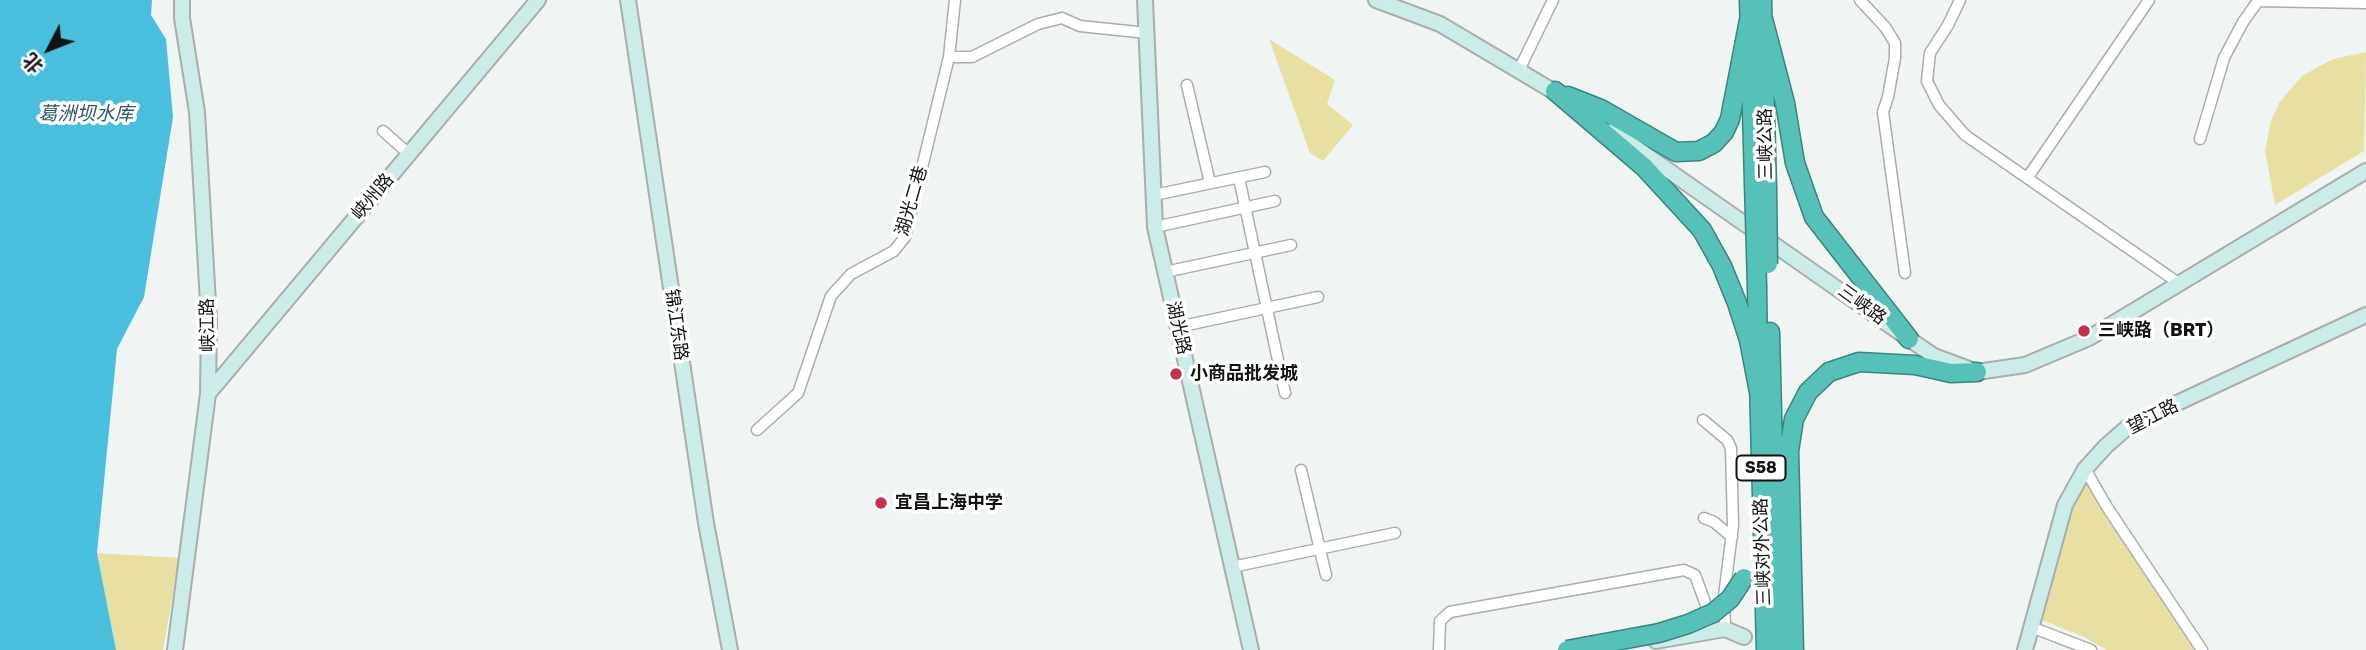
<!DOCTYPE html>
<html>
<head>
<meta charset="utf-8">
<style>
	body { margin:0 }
	#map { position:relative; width:2366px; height:650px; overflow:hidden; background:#f0f4f2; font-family:Rubik,"Noto Sans SC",sans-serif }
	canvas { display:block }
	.north { position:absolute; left:14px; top:14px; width:70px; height:70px; -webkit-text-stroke:5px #fff; paint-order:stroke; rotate:228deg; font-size:19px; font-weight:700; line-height:28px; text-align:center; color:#111312 }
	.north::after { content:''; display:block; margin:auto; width:24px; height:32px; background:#111312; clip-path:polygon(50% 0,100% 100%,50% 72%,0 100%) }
</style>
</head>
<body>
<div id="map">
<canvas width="2366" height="650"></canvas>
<div class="north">北</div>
</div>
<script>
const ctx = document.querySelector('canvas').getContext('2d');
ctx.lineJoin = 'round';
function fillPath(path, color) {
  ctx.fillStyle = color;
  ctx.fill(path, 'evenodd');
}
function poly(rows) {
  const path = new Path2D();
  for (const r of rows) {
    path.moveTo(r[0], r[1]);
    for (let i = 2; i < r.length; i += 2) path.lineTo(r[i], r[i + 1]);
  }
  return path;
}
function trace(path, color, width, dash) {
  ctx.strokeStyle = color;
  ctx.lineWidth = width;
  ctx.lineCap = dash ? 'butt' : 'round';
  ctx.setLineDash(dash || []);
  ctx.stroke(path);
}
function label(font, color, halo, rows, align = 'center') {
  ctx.font = font + ' Rubik,"Noto Sans SC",sans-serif';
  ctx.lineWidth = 7;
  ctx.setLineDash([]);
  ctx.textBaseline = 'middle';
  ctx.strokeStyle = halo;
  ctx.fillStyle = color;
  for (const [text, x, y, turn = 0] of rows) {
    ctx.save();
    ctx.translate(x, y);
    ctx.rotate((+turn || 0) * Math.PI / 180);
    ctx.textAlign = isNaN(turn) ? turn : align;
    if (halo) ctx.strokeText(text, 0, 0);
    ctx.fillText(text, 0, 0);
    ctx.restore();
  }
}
fillPath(poly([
	[1269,39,1335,80,1327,104,1353,125,1323,161,1310,153],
	[2366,52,2364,151,2275,205,2265,150,2271,121,2279,103,2302,76,2333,59],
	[2084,478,2100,508,2194,650,2107,650,2084,637,2042,620,2081,480],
	[97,553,179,558,163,650,116,650]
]), '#e7e0a2');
fillPath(poly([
	[0,0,152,0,151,15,166,39,173,117,144,297,117,349,97,553,116,650,0,650]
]), '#4abfdd');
const street = poly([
	[1860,0,1885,27,1895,43,1895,58,1888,97,1883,112,1905,273],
	[1960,0,1948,25,1930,53,1927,81,1939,105,1965,135,2180,284],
	[949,57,972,57,1038,24,1062,18,1080,26,1147,33],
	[1519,70,1553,0],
	[1187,85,1210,183],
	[383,131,409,154],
	[2200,139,2224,58,2243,22,2258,1,2366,3],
	[2028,177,2149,0],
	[1239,178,1285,393],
	[1154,195,1265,172],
	[1155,227,1275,201],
	[1165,272,1291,245],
	[1178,327,1318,297],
	[1703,420,1727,440,1731,448,1733,525,1724,596,1725,629],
	[757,430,798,393,831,296,851,274,894,251,905,237,949,57,955,0],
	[2085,469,2107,507,2202,650],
	[1301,470,1326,575],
	[1704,518,1714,522,1732,537],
	[1232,567,1395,533],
	[2031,627,2091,650],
	[1439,650,1440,621,1450,612,1684,570,1695,575,1706,605]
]);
const secondary = poly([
	[628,0,706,523,730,650],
	[1145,0,1155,227,1251,650],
	[1376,0,1440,24,1563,97],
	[1612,131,1909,339,1934,356,1977,372,2025,365,2089,338,2366,171],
	[208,394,538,0],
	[1656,641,1725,629,1744,637],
	[175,650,208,394,209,320,197,112,182,18,182,0],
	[2025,650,2065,505,2085,469,2106,446,2130,425,2366,315]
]);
const highway = poly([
	[1749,0,1754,183],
	[1762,0,1767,188],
	[1763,19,1785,103,1795,163,1814,217,1909,339],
	[1555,91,1644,167,1702,230,1722,266,1737,303,1749,340,1759,392],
	[1568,96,1601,109,1676,152,1699,151,1714,143,1724,132,1730,119,1750,15],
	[1757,287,1758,353],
	[1770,332,1778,650],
	[1759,381,1766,650],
	[1794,650,1789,451,1794,419,1808,392,1829,372,1859,362,1915,365,1951,373,1977,372]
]);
trace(street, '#a9adab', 13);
trace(secondary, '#a9adab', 18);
trace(highway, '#3d847f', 21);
trace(street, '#fff', 10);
trace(secondary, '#ccecea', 14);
trace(highway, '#55c1b9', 18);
const highwayBridge = poly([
	[1754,183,1757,287],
	[1767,188,1768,264],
	[1567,650,1659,633,1688,624,1713,613,1730,599,1744,578]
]);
trace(highwayBridge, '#3d847f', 21, []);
trace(highwayBridge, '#55c1b9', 18);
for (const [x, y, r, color] of [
	[2084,331,7,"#c3324a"],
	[1176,374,7,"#c3324a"],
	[881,503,7,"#c3324a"]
]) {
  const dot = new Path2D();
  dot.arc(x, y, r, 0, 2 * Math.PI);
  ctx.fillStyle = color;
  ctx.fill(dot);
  trace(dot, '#fff', 2.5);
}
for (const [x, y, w] of [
	[1761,468,49]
]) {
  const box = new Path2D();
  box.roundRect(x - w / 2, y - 12.5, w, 25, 5);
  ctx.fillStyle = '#fff';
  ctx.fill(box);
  trace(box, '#111312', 2);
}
label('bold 16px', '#111312', null, [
	["S58",1761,468]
]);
label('18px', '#111312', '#fff', [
	["三峡公路",1766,144,-91],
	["峡州路",373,197,-50],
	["湖光二巷",912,201,-74],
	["三峡路",1862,305,36],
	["峡江路",208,325,-91],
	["锦江东路",676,325,82],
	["湖光路",1178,328,77],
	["望江路",2153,417,-27],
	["三峡对外公路",1763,552,-92]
]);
label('bold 18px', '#111312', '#fff', [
	["三峡路（BRT）",2098,331],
	["小商品批发城",1190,374],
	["宜昌上海中学",895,503]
], 'left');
label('italic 19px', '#285966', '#fff', [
	["葛洲坝水库",86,115]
]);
</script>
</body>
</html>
